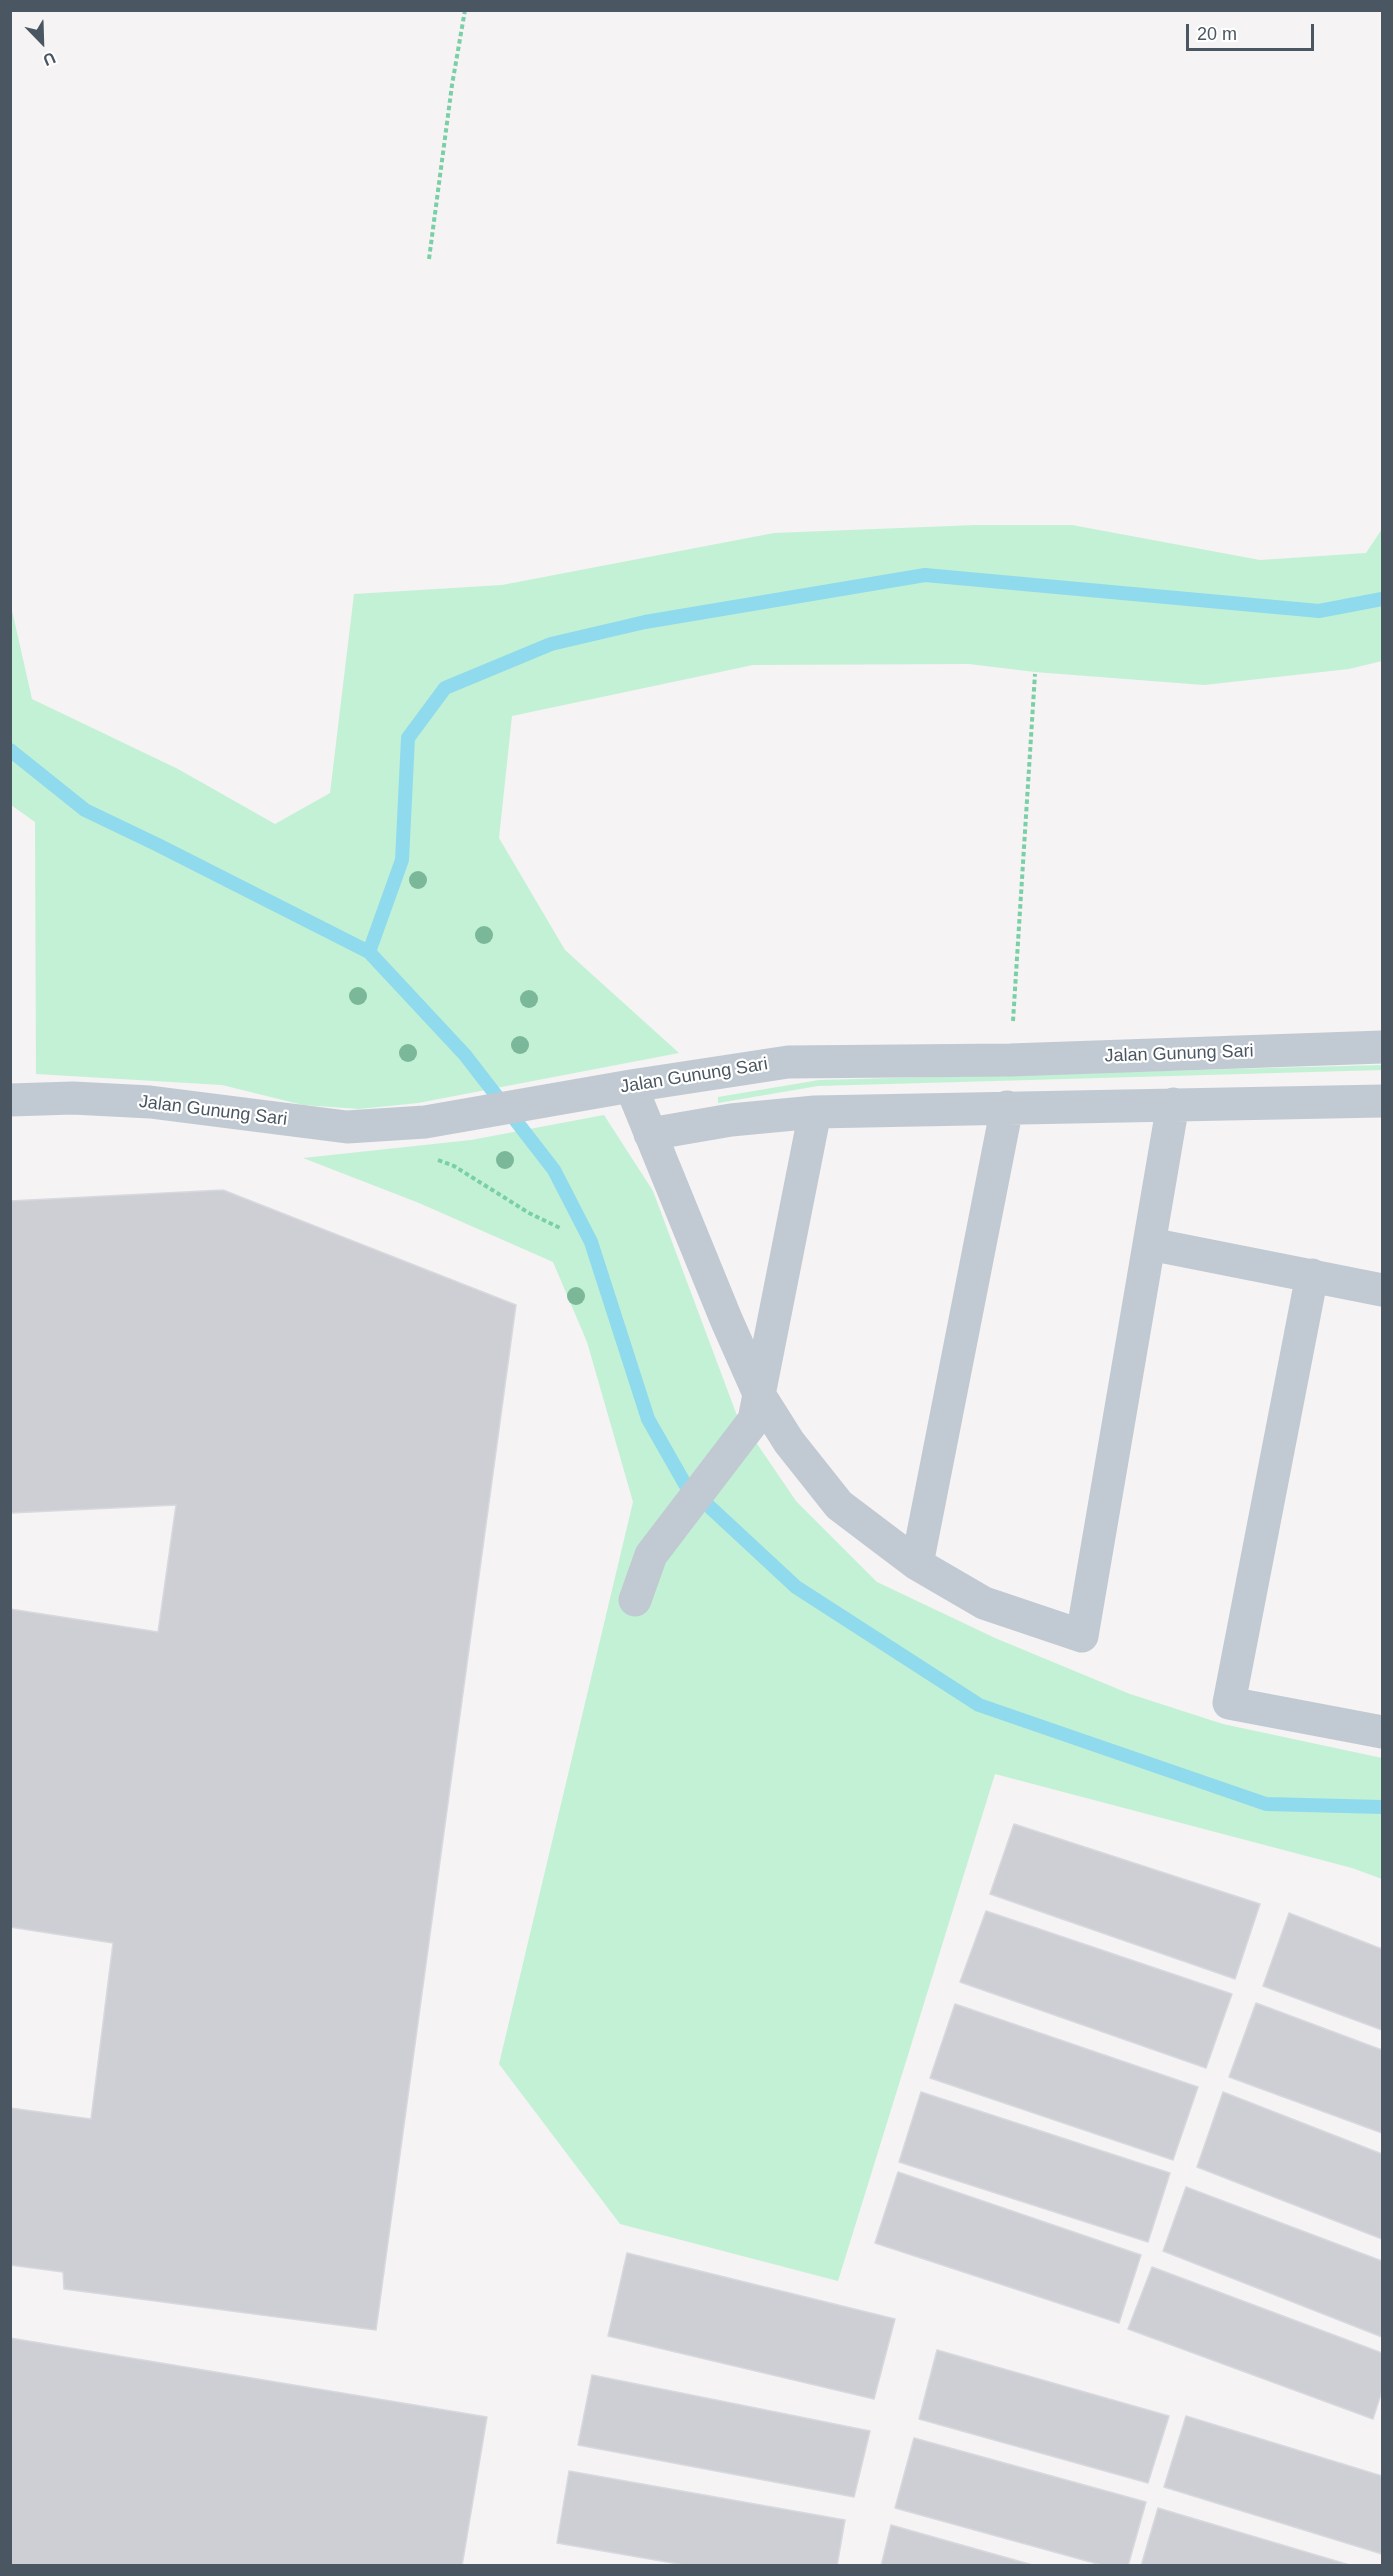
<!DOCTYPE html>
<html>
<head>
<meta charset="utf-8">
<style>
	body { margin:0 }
	#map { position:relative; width:1393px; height:2576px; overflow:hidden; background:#f5f3f3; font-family:Arial,sans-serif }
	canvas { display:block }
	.frame { position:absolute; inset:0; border:12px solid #4a5661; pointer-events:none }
	.north { position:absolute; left:12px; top:12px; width:60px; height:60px; -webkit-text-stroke:4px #fff; paint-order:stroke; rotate:157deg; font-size:16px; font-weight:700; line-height:24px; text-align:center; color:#4a5661 }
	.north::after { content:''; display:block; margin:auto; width:21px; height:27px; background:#4a5661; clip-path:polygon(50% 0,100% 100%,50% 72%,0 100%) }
	.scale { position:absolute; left:1186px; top:24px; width:128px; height:27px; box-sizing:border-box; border:3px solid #4a5661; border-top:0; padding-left:8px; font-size:18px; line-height:21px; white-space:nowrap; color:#4a5661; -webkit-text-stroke:4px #fff; paint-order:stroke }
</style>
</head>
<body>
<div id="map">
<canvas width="1393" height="2576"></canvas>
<div class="frame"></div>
<div class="north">U</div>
<div class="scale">20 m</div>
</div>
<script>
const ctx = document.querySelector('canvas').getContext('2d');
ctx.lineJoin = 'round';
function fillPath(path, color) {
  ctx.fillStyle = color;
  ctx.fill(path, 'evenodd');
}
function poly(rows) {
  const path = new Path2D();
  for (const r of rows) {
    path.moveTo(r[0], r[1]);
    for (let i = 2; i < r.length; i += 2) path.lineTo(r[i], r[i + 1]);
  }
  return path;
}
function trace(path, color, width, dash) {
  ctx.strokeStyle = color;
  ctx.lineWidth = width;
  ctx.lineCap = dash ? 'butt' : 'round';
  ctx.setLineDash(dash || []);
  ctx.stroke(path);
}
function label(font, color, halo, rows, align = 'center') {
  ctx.font = font + ' Arial,sans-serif';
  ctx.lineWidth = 4.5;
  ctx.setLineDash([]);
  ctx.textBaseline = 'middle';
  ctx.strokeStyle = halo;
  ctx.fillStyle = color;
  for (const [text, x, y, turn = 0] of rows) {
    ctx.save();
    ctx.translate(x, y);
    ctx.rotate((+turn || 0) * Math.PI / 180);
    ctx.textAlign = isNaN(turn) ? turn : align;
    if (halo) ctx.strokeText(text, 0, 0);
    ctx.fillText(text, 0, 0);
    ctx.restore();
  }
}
fillPath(poly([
	[976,525,1072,525,1260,560,1366,553,1382,529,1382,661,1349,669,1204,685,1035,672,969,664,753,665,512,716,499,838,565,950,679,1053,418,1103,359,1109,303,1105,222,1085,36,1074,35,822,11,805,11,606,32,699,178,769,275,824,330,793,354,594,502,585,774,533],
	[1382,1065,1382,1070,818,1086,718,1103,718,1097,819,1080],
	[604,1115,653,1191,736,1413,796,1501,877,1582,995,1638,1130,1694,1223,1724,1382,1758,1382,1879,1352,1868,995,1774,838,2281,620,2224,499,2064,633,1502,587,1342,553,1262,419,1203,303,1158,471,1140]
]), '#c3f1d5');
trace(poly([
	[10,750,85,810,158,845,369,952,465,1055,554,1170,591,1242,648,1419,685,1484,796,1587,979,1705,1266,1804,1382,1807],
	[369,952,402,860,408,738,445,688,551,644,645,622,925,575,1319,611,1382,599]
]), '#90daee', 14);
const building = poly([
	[223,1190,516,1305,376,2330,64,2289,63,2272,10,2265,10,2108,91,2119,113,1943,10,1927,10,1609,158,1632,176,1505,10,1513,10,1201,223,1190],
	[1014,1824,1260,1904,1235,1979,990,1894,1014,1824],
	[986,1911,1232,1994,1206,2068,960,1982,986,1911],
	[1289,1913,1382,1949,1382,2030,1263,1986,1289,1913],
	[1256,2003,1382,2050,1382,2133,1229,2077,1256,2003],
	[955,2004,1198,2087,1173,2160,930,2078,955,2004],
	[921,2092,1170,2173,1148,2242,899,2162,921,2092],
	[1223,2092,1382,2154,1382,2239,1197,2167,1223,2092],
	[898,2172,1141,2255,1119,2323,875,2243,898,2172],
	[1186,2187,1382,2261,1382,2337,1163,2251,1186,2187],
	[627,2253,895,2319,874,2399,608,2336,627,2253],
	[1152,2267,1382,2353,1382,2391,1373,2419,1128,2329,1152,2267],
	[10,2338,487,2417,462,2566,10,2566,10,2338],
	[937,2350,1169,2416,1148,2483,919,2419,937,2350],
	[592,2375,870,2431,854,2497,578,2445,592,2375],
	[1186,2416,1382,2476,1382,2554,1164,2487,1186,2416],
	[914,2438,1146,2502,1128,2566,1105,2566,895,2508,914,2438],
	[569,2471,845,2520,837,2566,690,2566,557,2543,569,2471],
	[1158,2508,1353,2566,1141,2566,1158,2508],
	[891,2525,1036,2566,881,2566,891,2525]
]);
fillPath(building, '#cdcfd5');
trace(building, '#d7d9de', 1.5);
trace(poly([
	[429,259,452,85,465,10],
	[1013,1021,1035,674],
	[438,1160,454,1166,529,1213,560,1228]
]), '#7ad0a6', 4, [4.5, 3]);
trace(poly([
	[631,1086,726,1319,760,1396,789,1442,839,1505,917,1564],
	[10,1100,73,1098,150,1102,347,1127,425,1122,631,1086,788,1062,1010,1060,1382,1047],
	[1007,1107,917,1564,984,1603,1082,1636,1173,1104],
	[650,1134,731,1120,815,1112,1382,1101],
	[1150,1244,1382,1290],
	[1312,1275,1229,1703,1382,1732],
	[635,1600,651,1555,754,1420,815,1112]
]), '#c1cad2', 33);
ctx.fillStyle = '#7bb799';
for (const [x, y] of [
	[418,880],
	[484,935],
	[358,996],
	[529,999],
	[520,1045],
	[408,1053],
	[505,1160],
	[576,1296]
]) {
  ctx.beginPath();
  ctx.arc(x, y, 9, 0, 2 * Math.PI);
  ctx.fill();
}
label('18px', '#4a5661', '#fff', [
	["Jalan Gunung Sari",1179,1054,-2],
	["Jalan Gunung Sari",694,1076,-9],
	["Jalan Gunung Sari",213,1111,7]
]);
</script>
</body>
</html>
